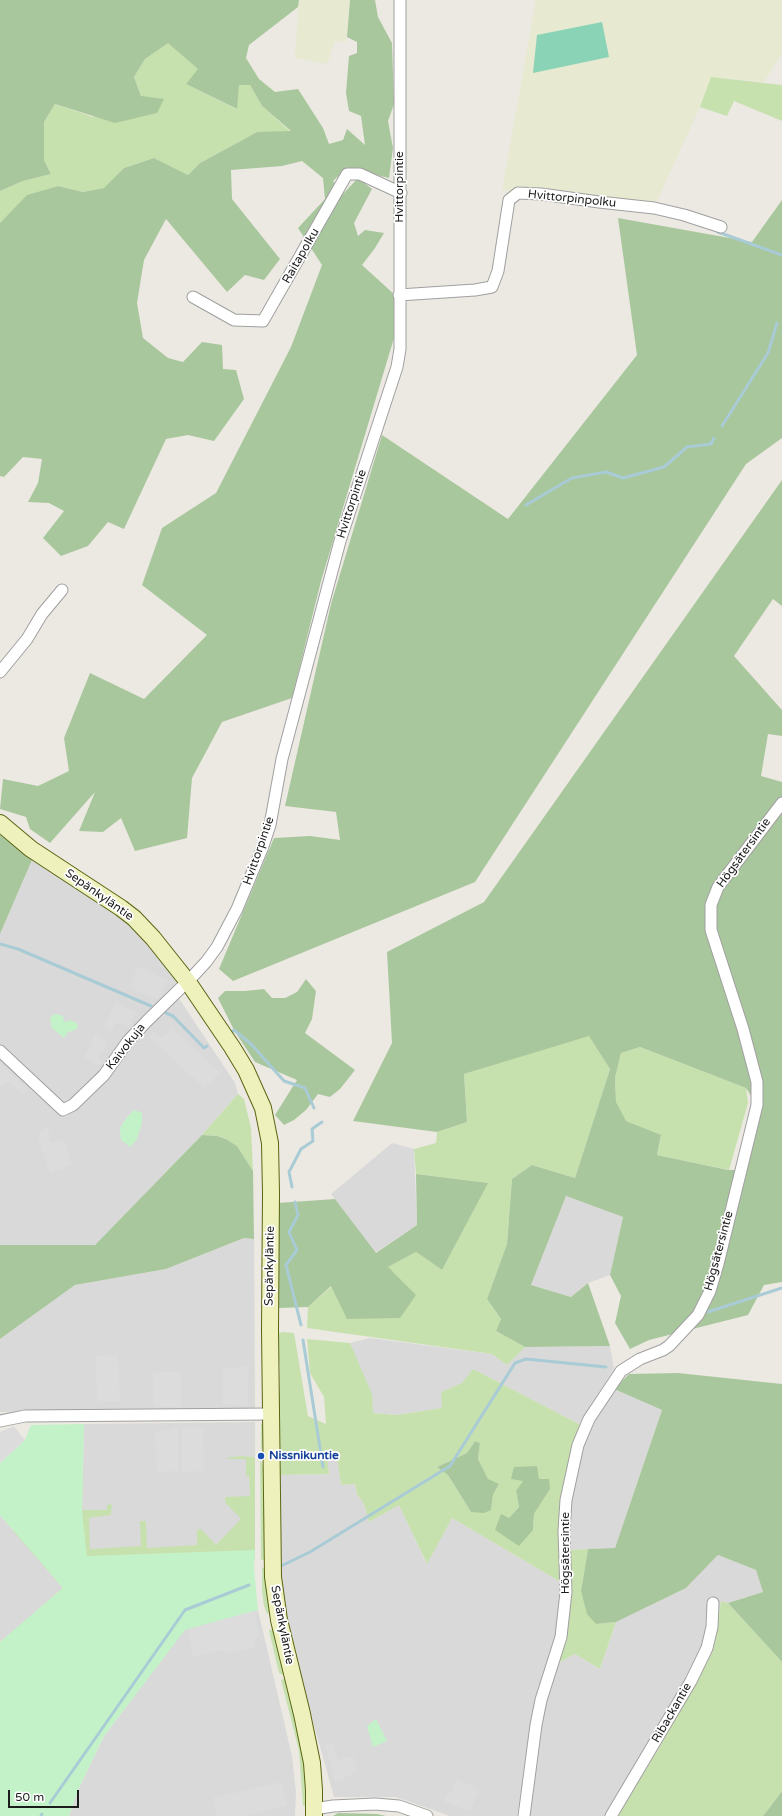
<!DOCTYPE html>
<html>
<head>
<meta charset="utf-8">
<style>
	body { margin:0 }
	#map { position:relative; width:782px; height:1816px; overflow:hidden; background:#ece9e3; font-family:"Varela Round",sans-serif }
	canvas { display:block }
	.scale { position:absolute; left:8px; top:1790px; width:71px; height:18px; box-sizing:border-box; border:2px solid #1c1c1c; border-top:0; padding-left:5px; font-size:12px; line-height:14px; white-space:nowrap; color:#1c1c1c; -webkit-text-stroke:3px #fff; paint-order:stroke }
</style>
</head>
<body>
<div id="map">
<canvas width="782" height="1816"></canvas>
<div class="scale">50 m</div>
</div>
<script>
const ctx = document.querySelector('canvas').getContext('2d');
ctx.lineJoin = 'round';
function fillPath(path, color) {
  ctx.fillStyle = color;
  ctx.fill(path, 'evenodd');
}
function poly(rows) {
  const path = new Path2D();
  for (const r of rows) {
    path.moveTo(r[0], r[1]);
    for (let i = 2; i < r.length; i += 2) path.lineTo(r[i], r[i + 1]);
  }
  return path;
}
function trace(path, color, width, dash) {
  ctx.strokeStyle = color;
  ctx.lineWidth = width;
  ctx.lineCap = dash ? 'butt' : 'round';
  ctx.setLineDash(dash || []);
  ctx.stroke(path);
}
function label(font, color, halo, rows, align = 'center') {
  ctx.font = font + ' "Varela Round",sans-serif';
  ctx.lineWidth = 3.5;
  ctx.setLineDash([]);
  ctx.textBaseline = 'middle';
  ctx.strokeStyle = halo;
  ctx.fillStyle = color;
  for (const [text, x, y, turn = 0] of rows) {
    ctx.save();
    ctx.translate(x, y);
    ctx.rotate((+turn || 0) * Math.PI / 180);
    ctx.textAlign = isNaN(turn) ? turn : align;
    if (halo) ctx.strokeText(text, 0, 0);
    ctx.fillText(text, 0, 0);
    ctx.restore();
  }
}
fillPath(poly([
	[32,860,92,894,131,922,159,954,177,982,129,1032,100,1074,83,1090,63,1104,0,1046,0,934],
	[178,997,235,1083,238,1094,202,1135,95,1245,0,1245,0,1058,66,1117,104,1084,134,1041],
	[392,1143,414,1149,417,1225,375,1253,331,1194],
	[566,1196,623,1217,610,1275,588,1283,571,1297,531,1285],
	[244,1238,254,1239,255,1408,0,1412,0,1339,75,1285,166,1269],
	[370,1338,492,1354,507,1365,525,1347,610,1346,614,1369,590,1406,581,1425,473,1369,463,1383,442,1392,443,1408,396,1415,373,1413,350,1343],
	[614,1389,662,1410,615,1548,570,1550,568,1525,570,1501,582,1450,599,1412],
	[255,1422,255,1550,87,1556,82,1511,84,1424],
	[327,1457,337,1457,341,1485,355,1484,357,1494,364,1504,369,1522,399,1504,426,1563,452,1518,564,1584,556,1639,533,1718,517,1816,450,1816,396,1797,334,1797,306,1696,278,1582,281,1491,277,1475,329,1474],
	[0,1515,63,1588,0,1642],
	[718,1555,756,1570,763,1592,728,1603,721,1601,715,1642,712,1653,658,1750,614,1816,528,1816,543,1707,560,1662,575,1654,600,1669,616,1622,686,1588],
	[258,1610,292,1756,296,1792,295,1816,69,1816,78,1790,104,1736,185,1629]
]), '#dad9d9');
fillPath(poly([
	[299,0,350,0,346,42,335,41,327,64,295,58],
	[536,0,782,0,782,53,764,82,711,77,700,107,656,203,502,190]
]), '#e7e9d0');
fillPath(poly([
	[168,42,199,69,186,84,236,109,239,85,250,85,262,106,291,132,257,132,200,163,188,175,154,158,124,168,105,188,83,192,58,186,28,195,0,223,0,191,23,181,51,174,44,160,44,122,55,104,93,117,141,96,134,77,145,59],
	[711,77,782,85,782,121,734,101,727,116,700,107],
	[589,1035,610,1069,575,1178,532,1165,512,1179,507,1244,487,1299,501,1319,496,1331,525,1347,507,1365,492,1354,307,1328,308,1307,332,1286,388,1267,416,1252,442,1270,487,1183,416,1174,414,1149,436,1143,437,1132,467,1122,464,1074],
	[640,1047,746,1088,748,1103,729,1170,657,1155,661,1136,625,1121,616,1102,615,1078,621,1053],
	[238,1094,244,1099,251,1128,253,1171,237,1146,226,1139,217,1136,202,1135],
	[283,1332,294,1333,308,1416,326,1424,324,1397,310,1373,307,1339,350,1343,372,1394,373,1413,396,1415,442,1408,441,1392,462,1383,473,1369,581,1425,572,1452,564,1584,452,1518,427,1564,399,1505,369,1522,364,1504,357,1494,355,1484,341,1485,337,1457,327,1457,329,1474,277,1475,278,1399,280,1387,280,1364,276,1347,275,1334],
	[475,1441,480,1443,478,1459,488,1480,499,1484,493,1495,491,1510,471,1512,448,1475,437,1467,467,1453],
	[524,1480,550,1489,534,1514,533,1530,509,1518,519,1507,516,1492],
	[261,1423,264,1426,266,1434,261,1452],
	[240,1456,253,1457,255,1460,255,1560,169,1577,0,1642,63,1588,13,1531,83,1477,82,1510,107,1510,107,1505,112,1504,111,1515,89,1518,90,1549,141,1546,140,1521,146,1521,147,1548,197,1545,197,1529,202,1530,216,1545,241,1519,225,1502,225,1497,250,1496,249,1476,246,1476,246,1459,227,1459,227,1458],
	[260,1461,261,1461,266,1475,266,1559,261,1560],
	[588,1549,581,1591,596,1624,616,1622,600,1669,575,1654,560,1662,570,1592,570,1550],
	[262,1567,265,1569,271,1612,267,1614,264,1606,262,1590],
	[721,1601,728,1603,782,1662,782,1791,763,1816,614,1816,658,1750,712,1653,715,1642],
	[270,1629,274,1630,285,1674,283,1675,279,1673,269,1631],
	[283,1679,287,1681,303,1744,308,1805,305,1806,303,1806,299,1751,281,1680]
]), '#c7e1ae');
fillPath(poly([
	[0,0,299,0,298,7,249,45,246,58,259,79,275,92,298,89,323,128,329,144,343,140,347,129,365,145,361,116,349,111,346,93,349,56,357,53,357,42,347,37,350,0,375,0,378,17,392,43,394,104,388,121,393,148,389,178,347,168,333,181,343,194,358,178,372,189,354,223,358,236,365,230,384,233,375,248,362,265,395,295,394,338,321,581,292,698,222,722,192,778,187,838,135,851,121,818,103,832,79,831,95,792,50,843,30,829,26,817,0,809,3,779,38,786,69,771,64,738,90,673,144,699,207,635,142,585,162,528,216,493,291,347,322,265,298,228,325,199,323,178,302,161,282,166,231,170,232,199,280,259,264,280,245,275,227,292,166,219,144,260,137,303,143,338,168,358,183,362,202,342,222,345,223,369,236,370,244,399,214,441,188,435,166,439,124,529,108,522,88,546,61,556,43,538,64,511,49,503,28,502,38,483,42,459,23,457,4,477,0,476,0,223,27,195,58,186,83,192,104,188,124,168,154,158,188,175,200,163,257,132,291,131,262,106,250,85,239,85,237,109,186,84,198,69,168,43,145,59,134,77,141,96,164,99,157,113,115,123,55,104,44,122,44,160,51,174,23,181,0,191],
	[782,200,782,438,746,464,475,882,233,981,219,969,274,838,310,836,340,840,336,812,285,806,331,604,382,435,508,519,637,355,618,218,752,242],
	[782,480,782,606,773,599,734,656,782,710,782,736,768,734,761,776,782,782,782,1282,764,1285,748,1315,649,1340,630,1349,615,1323,621,1296,610,1275,623,1217,566,1196,531,1285,571,1297,588,1283,610,1346,525,1347,496,1331,501,1319,487,1299,507,1244,512,1179,532,1165,575,1178,610,1069,589,1036,464,1074,467,1122,437,1132,353,1121,392,1043,387,952,484,902],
	[640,1047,746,1088,757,1105,741,1170,728,1170,657,1155,661,1135,626,1121,616,1102,615,1078,621,1053],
	[0,835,32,860,0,934],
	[306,979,316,991,312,1019,305,1033,355,1070,340,1089,330,1097,318,1094,306,1110,294,1120,284,1125,275,1115,297,1080,255,1062,234,1030,218,998,225,991,245,991,264,989,272,998,285,998,297,992],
	[202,1135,217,1136,226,1139,237,1146,253,1171,254,1239,244,1238,166,1269,75,1285,0,1339,0,1245,95,1245],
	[416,1174,488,1183,442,1270,416,1252,388,1267,416,1295,400,1318,347,1319,331,1286,308,1307,278,1308,278,1203,335,1199,376,1253,417,1225],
	[678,1373,782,1384,782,1662,728,1603,763,1592,756,1570,718,1555,686,1588,616,1622,596,1624,587,1614,581,1591,588,1549,615,1548,662,1410,614,1389,629,1374],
	[475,1441,480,1443,478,1459,488,1479,499,1484,493,1495,491,1510,484,1513,471,1512,448,1475,437,1467,467,1453],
	[537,1466,539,1479,549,1479,550,1489,534,1514,533,1530,519,1546,495,1530,501,1514,509,1518,519,1507,516,1491,523,1481,511,1479,514,1467],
	[782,1791,782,1816,763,1816,770,1807],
	[338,1813,377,1814,386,1816,333,1816]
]), '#a9c79c');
fillPath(poly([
	[56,1014,63,1016,64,1022,70,1020,77,1023,78,1027,75,1030,68,1032,64,1038,52,1028,50,1019,53,1015],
	[134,1110,142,1113,142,1123,137,1139,130,1147,121,1140,120,1128,127,1117],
	[84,1424,82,1511,87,1556,255,1550,254,1568,258,1610,185,1630,104,1736,78,1790,69,1816,0,1816,0,1642,63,1588,0,1515,0,1463,25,1440,31,1425],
	[376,1719,387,1741,373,1747,367,1726]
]), '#c4f2c8');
fillPath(poly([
	[602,22,609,57,533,73,537,35]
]), '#8ad3b7');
fillPath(poly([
	[138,966,168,981,158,999,129,987],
	[115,1003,136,1012,129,1027,116,1022,112,1031,104,1027],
	[172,1028,220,1072,205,1089,149,1037,154,1031,163,1038],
	[95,1034,108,1042,98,1058,103,1061,99,1066,84,1057,93,1042,91,1041],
	[0,1063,28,1090,23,1095,10,1082,0,1087],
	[48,1127,50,1143,63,1139,73,1165,50,1173,38,1139,41,1130],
	[118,1355,120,1401,97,1401,96,1356],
	[240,1366,248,1366,248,1405,223,1405,223,1368,240,1368],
	[153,1372,181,1372,181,1407,153,1407],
	[14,1426,25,1440,0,1463,0,1432],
	[203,1427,204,1471,182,1472,181,1428],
	[171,1428,178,1428,179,1471,157,1472,155,1431,171,1430],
	[254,1611,259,1636,254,1638,256,1647,225,1654,224,1650,192,1657,189,1629],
	[333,1742,338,1760,353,1756,358,1772,344,1777,344,1779,335,1782,325,1745],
	[456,1779,479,1789,470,1811,444,1801,448,1792,451,1793],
	[281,1782,287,1806,244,1816,217,1816,213,1798]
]), '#dcdcdc');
trace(poly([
	[718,232,782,255],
	[722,426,768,353,777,323],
	[526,505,572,478,606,472,623,478,664,467,687,447,711,444,714,438],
	[0,944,18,949,151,1006],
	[166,1013,173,1016,204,1048,207,1046],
	[232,1032,234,1030,251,1044,284,1081,305,1088,314,1108],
	[292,1187,289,1172,301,1149,313,1141,312,1129,322,1122],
	[295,1202,298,1215,289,1232,297,1250,286,1265,301,1325],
	[708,1312,782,1288],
	[303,1340,323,1467],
	[281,1566,310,1552,450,1466,515,1363,526,1359,606,1367],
	[50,1803,185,1610,249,1585],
	[41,1816,42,1814]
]), '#a8cbd5', 3);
const street = poly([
	[399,295,475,290,492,287,498,271,509,200,518,193,541,194,599,202,654,208,684,215,721,227],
	[193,297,234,320,263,321,347,174,360,174,401,193],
	[0,672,27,639,42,614,62,590],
	[0,1051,63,1110,73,1105,104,1075,128,1041,147,1021,193,976,206,962,217,947,237,909,262,849,270,825,282,759,340,541,397,367,400,349,400,0],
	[0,1421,25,1416,271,1414],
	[314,1809,333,1806,375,1804,399,1806,427,1816],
	[524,1816,536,1725,541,1700,561,1637,566,1592,564,1531,566,1500,578,1445,589,1419,621,1371,640,1359,663,1350,669,1346,698,1315,710,1291,718,1264,757,1105,757,1082,743,1029,711,930,711,905,718,887,782,803],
	[611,1816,691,1681,707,1648,712,1627,713,1603]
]);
const secondary = poly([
	[0,823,31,849,121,908,134,918,153,938,188,982,232,1047,246,1070,263,1108,270,1143,271,1193,270,1329,273,1577,279,1620,302,1714,312,1763,314,1790,314,1816]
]);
trace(street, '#a0a0a0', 13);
trace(secondary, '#5b6511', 18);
trace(street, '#fff', 11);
trace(secondary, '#eef1bc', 16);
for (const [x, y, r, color] of [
	[261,1456,4,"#1a4fb4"]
]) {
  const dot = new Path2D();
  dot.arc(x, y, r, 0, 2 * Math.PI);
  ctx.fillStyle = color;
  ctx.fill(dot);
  trace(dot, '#fff', 1.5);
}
label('12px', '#1c1c1c', '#fff', [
	["Hvittorpintie",400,187,-90],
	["Hvittorpinpolku",572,199,6],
	["Raitapolku",301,256,-60],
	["Hvittorpintie",352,504,-72],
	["Hvittorpintie",259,851,-71],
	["Högsätersintie",744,853,-54],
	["Sepänkyläntie",99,895,35],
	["Kaivokuja",126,1047,-52],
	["Högsätersintie",719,1251,-75],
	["Sepänkyläntie",270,1266,-89],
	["Högsätersintie",566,1553,-90],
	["Sepänkyläntie",282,1625,79],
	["Ribackantie",672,1713,-60]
]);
label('bold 12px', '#164399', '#fff', [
	["Nissnikuntie",269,1456]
], 'left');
</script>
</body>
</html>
